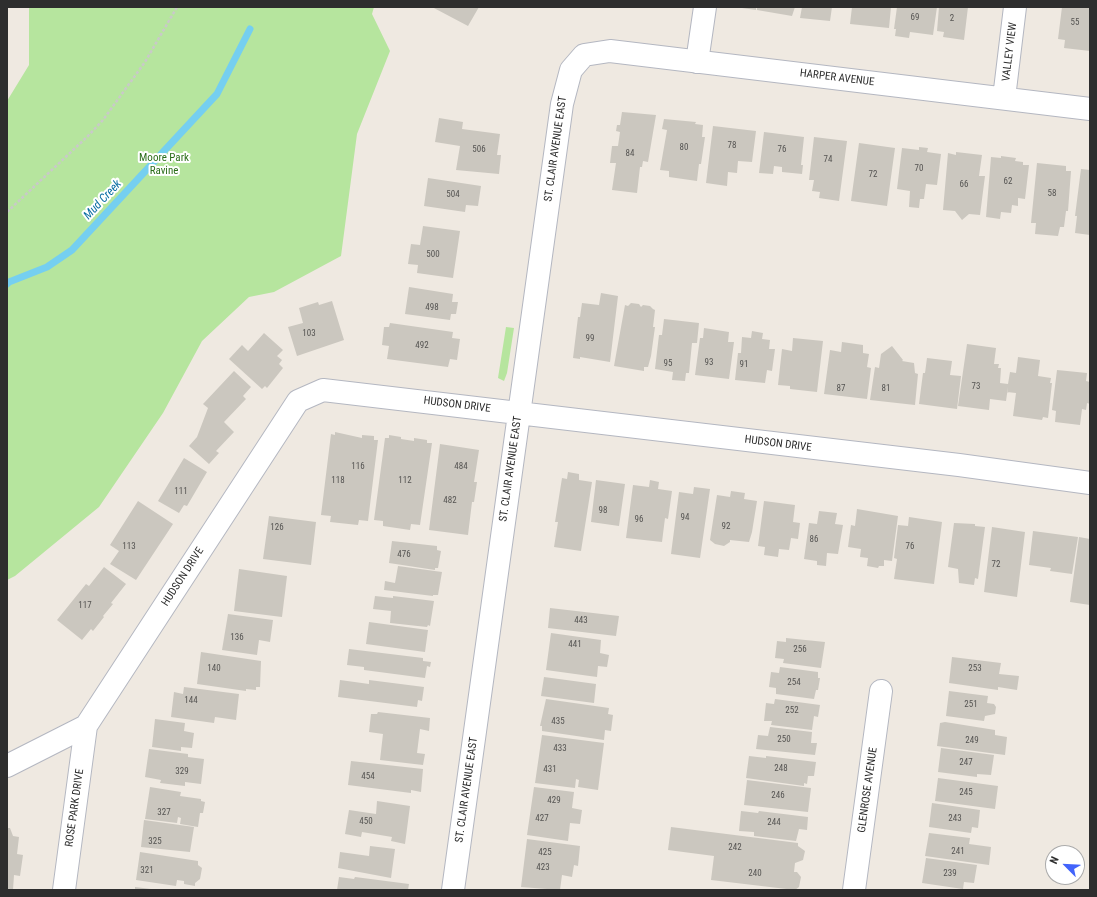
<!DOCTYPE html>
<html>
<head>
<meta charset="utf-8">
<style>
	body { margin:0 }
	#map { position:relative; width:1097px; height:897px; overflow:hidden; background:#efe9e1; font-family:"Roboto Condensed",sans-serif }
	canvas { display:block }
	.frame { position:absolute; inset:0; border:8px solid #2e2e2e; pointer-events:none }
	.north { position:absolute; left:1045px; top:845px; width:40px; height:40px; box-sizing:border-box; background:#fff; border:1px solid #ababab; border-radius:50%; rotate:294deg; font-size:11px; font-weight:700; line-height:16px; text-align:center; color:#2e2e2e }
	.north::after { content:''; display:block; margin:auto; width:14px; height:18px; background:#4264fb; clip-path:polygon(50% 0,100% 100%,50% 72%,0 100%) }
</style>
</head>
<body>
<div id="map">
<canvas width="1097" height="897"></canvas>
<div class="frame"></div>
<div class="north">N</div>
</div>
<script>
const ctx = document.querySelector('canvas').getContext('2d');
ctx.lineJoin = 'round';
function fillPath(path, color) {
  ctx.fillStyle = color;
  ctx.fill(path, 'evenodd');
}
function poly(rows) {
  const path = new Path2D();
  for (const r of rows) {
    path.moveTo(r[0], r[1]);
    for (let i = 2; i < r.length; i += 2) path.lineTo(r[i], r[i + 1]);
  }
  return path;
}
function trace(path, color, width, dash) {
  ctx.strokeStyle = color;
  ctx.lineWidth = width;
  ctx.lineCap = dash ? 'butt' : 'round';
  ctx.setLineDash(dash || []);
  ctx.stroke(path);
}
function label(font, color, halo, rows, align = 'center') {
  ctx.font = font + ' "Roboto Condensed",sans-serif';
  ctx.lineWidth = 4;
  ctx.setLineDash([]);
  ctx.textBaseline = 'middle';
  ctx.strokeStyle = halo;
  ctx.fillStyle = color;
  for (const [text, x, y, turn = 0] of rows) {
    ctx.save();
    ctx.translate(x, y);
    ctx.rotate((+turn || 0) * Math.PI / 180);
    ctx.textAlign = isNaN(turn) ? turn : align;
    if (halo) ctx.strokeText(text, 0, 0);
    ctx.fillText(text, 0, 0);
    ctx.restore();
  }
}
fillPath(poly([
	[29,7,374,7,372,14,390,51,357,134,341,256,274,292,249,297,202,341,163,413,99,507,15,576,7,580,7,101,29,65],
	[506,327,514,328,507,373,504,381,498,378]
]), '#b6e59e');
trace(poly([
	[7,284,9,282,47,267,72,250,217,94,250,29]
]), '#75cff0', 7);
fillPath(poly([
	[432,7,479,7,468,26],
	[735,7,756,7,756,10],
	[757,7,795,7,792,16,757,10],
	[802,7,832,7,830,21,800,18],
	[852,7,891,7,889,28,850,24],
	[897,7,937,7,933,35,910,32,909,38,895,36,896,29,894,29],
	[939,7,968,7,964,40,943,37,944,32,937,31],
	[1062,7,1090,7,1090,51,1064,48,1065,40,1058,39],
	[622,112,656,115,648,162,643,161,642,167,640,167,637,193,612,190,616,163,610,163,612,146,618,146,620,132,616,131,617,125,620,125],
	[439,118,463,122,462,129,500,134,497,155,501,155,499,174,456,170,460,146,435,142],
	[664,119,696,122,695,124,703,125,702,137,705,137,701,164,699,164,697,181,669,177,669,171,660,170,667,130,662,129],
	[713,126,756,131,752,162,738,161,737,173,728,172,727,186,706,183],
	[764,132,804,137,801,165,803,165,802,174,782,172,782,167,774,166,773,174,759,173],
	[814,137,847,141,839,201,819,198,820,192,812,191,814,180,809,180],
	[859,143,895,148,887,206,851,201],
	[919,147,928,148,927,152,941,154,937,185,926,184,924,199,920,199,919,208,909,207,910,191,897,189,902,148,919,150],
	[956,152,982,155,979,176,985,176,980,215,969,214,962,220,955,211,943,210,948,153,956,155],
	[1001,156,1016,158,1015,161,1023,162,1023,165,1029,165,1025,199,1018,198,1018,206,1012,205,1011,213,1001,212,1000,219,986,217,991,157,1001,158],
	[1037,163,1066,166,1066,171,1071,171,1068,211,1066,211,1064,227,1060,227,1058,236,1035,234,1036,223,1031,223],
	[1081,169,1090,170,1090,235,1075,233,1077,216,1075,216],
	[428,178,481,186,478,206,466,205,465,212,424,206],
	[423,226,460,231,453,278,417,273,418,265,408,264,411,244,420,245],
	[409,287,453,294,452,302,458,302,456,314,451,314,450,320,405,314],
	[601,293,618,296,610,362,580,357,580,359,573,358,578,317,580,317,582,303,599,305],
	[332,301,344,340,297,356,288,327,303,323,299,308,318,302,319,305],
	[631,303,639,304,641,307,643,305,650,306,653,309,655,310,653,327,655,327,651,356,648,367,644,367,644,371,614,366,625,305,628,306],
	[664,319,699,323,697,343,692,343,689,373,686,373,685,381,672,380,673,372,655,369,659,335,662,335],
	[390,323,453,332,452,338,460,339,457,360,450,359,448,367,387,359,389,346,382,345,384,327,389,327],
	[704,328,729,332,728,342,734,342,729,379,695,375,700,338,703,338],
	[752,331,763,333,762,339,770,340,769,349,775,349,772,371,767,370,765,383,735,380,738,353,741,353,742,337,751,338],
	[264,333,283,350,277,356,282,360,279,364,283,368,267,388,265,386,262,389,229,359,242,345,248,351],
	[793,338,823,341,817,392,790,389,790,386,778,385,782,349,792,351],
	[842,342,863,345,863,353,869,354,867,367,871,368,867,399,824,394,830,350,841,352],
	[967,344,996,348,994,364,999,364,998,368,1001,368,1000,383,1008,384,1010,372,1016,373,1018,357,1040,360,1038,376,1051,378,1050,383,1052,383,1048,418,1043,417,1042,420,1013,416,1016,393,1007,392,1008,387,1006,401,990,399,989,410,958,406],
	[892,346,903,360,902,361,914,363,915,373,918,374,915,405,870,400,875,367,879,368,881,354],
	[927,358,952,361,950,375,961,376,957,409,919,404,923,373,925,373],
	[1057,370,1087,373,1086,381,1090,382,1090,404,1087,403,1086,410,1082,409,1080,425,1055,422,1056,411,1052,410],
	[234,371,251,387,243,396,246,399,224,422,234,432,216,451,219,453,209,464,189,446,197,437,208,408,203,404],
	[335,432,362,438,362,435,374,436,374,440,378,440,368,521,359,520,358,525,330,522,331,516,321,515,331,434,335,435],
	[389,435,401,437,401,439,414,441,414,438,427,440,427,443,432,443,420,525,411,524,410,530,383,526,383,521,374,520,385,438,389,438],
	[440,444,479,450,474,482,477,482,474,502,472,502,468,535,429,530],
	[184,458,207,472,187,506,184,505,179,513,158,501],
	[568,472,579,474,579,480,592,482,581,551,554,547,558,522,555,522,562,478,567,479],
	[596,480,625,484,619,526,591,522],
	[650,480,659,482,658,489,672,491,668,519,665,518,662,542,626,538,633,485,649,487],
	[694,487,710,489,700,558,671,554,679,492,693,494],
	[731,491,745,493,744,499,757,501,752,532,749,542,730,540,730,542,724,546,715,544,710,540,717,495,730,497],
	[138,501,173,524,136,580,110,564,119,551,110,545],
	[764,501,795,505,793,522,800,523,798,539,791,538,789,550,779,549,778,557,764,555,765,547,758,546],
	[857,509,898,516,892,561,884,560,884,566,879,566,878,568,867,566,868,558,860,557,861,549,848,547,851,525,855,526],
	[819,511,837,513,835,524,843,525,838,554,827,553,826,566,817,565,817,561,804,559,809,523,817,524],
	[269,516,316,522,311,565,263,559],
	[909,517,942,522,934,584,894,579,897,559,894,558,898,525,908,526],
	[954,523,975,524,975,526,985,527,978,579,975,578,974,585,959,583,958,569,948,567],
	[992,527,1025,532,1017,597,984,592],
	[1033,531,1078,537,1072,574,1050,571,1051,568,1029,565],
	[1079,537,1090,539,1090,605,1070,602],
	[392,541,437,546,437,550,441,551,438,568,435,568,435,570,389,563],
	[398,566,442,572,438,595,433,595,433,596,384,590,385,581,395,583],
	[104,567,126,584,111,603,113,604,103,616,104,617,93,631,91,629,82,640,57,620,86,584,89,586],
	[239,569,287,576,282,617,234,611],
	[375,596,393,598,393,596,434,601,430,626,428,625,427,627,390,623,391,611,373,609],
	[550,608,619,616,616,636,548,628],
	[228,614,273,620,270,642,259,640,257,655,222,650],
	[369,622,428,630,425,652,366,644],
	[551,633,601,640,600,653,609,655,607,667,598,666,597,677,546,670],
	[786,638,825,642,821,668,783,663,784,659,775,658,777,641,786,642],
	[349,649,423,658,423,661,431,662,430,667,427,666,425,678,364,670,364,667,347,665],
	[201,652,261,661,260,687,256,687,256,690,246,689,246,691,197,684],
	[952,657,1001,663,999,674,1019,676,1017,690,998,687,998,690,949,683],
	[780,667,818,672,818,678,820,678,818,690,816,690,814,699,776,694,776,688,769,687,771,672,779,673],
	[544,677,596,684,594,703,541,696],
	[340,680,369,684,369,680,424,687,422,701,418,700,417,707,338,697],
	[184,687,239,694,236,720,215,717,214,723,171,717,174,692,183,694],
	[949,691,988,696,987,703,994,704,996,707,995,714,985,716,984,721,946,716],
	[546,699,609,708,608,714,613,715,611,731,605,730,604,740,542,731,542,726,540,726],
	[775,699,820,705,818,717,814,716,812,730,771,725,772,721,764,721,766,703,774,704],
	[378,712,430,718,429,731,420,729,417,753,425,754,423,765,380,760,383,734,369,732,371,714,377,714],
	[155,719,185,723,184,731,194,733,192,748,181,747,181,751,152,747],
	[945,722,995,730,995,735,1007,737,1005,755,937,746,940,723],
	[770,727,812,732,811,743,817,743,815,755,756,749,758,735,768,736],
	[542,735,604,743,598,790,578,787,579,780,576,779,575,788,535,783],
	[941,748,994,755,991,775,977,774,977,777,938,772],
	[149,749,188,754,188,757,204,759,201,784,185,782,185,786,160,783,161,780,145,777],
	[749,756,766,758,766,756,816,762,814,776,808,776,807,784,804,783,804,786,746,778],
	[351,761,423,769,421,792,411,790,411,793,348,785],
	[938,778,998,786,995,809,935,801],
	[747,780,811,788,808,812,744,805],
	[150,787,181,792,180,796,201,799,201,801,205,802,203,813,200,813,198,827,180,824,181,818,178,817,177,823,145,819],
	[534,787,574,792,572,808,582,810,580,824,570,823,568,841,527,835],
	[377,801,410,806,405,844,391,841,392,837,362,832,361,837,345,834,349,810,376,814],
	[932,803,980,810,978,828,972,827,971,833,929,827],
	[741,811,758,813,759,811,808,817,807,830,799,829,796,841,754,836,754,832,739,831],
	[144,820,194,827,190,852,141,847],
	[671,827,798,843,798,846,805,851,803,860,795,863,794,872,797,872,801,877,799,887,795,890,711,880,714,856,668,850],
	[7,828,10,828,13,836,19,837,17,854,23,855,20,876,14,875,13,890,7,890],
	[929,833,970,838,969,844,991,847,989,865,925,856],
	[527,839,580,846,578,866,574,865,572,877,562,875,560,890,521,887],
	[370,846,395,849,391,878,338,868,340,852,369,856],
	[140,852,198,861,198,865,202,868,200,879,195,883,195,886,184,884,184,881,177,880,176,886,136,880],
	[926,858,977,865,974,883,964,882,963,889,922,883],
	[339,877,354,879,355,877,409,884,408,890,337,890],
	[135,887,151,889,151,890,135,890]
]), '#cbc7bf');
const minor = poly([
	[697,62,705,7],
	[1004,98,1015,7],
	[7,766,86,726,298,401,323,390,959,465,1090,483],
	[64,890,86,726],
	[453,890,562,104,571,70,584,55,610,51,1090,109],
	[854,890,881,691]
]);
trace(minor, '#b4b7c1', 24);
trace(poly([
	[7,212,88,136,103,120,145,62,177,7]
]), '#c9c9c9', 2.5, [3, 2]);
trace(minor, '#fff', 22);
label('9px', '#555452', null, [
	["69",915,18],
	["2",952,19],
	["55",1075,23],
	["78",732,146],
	["80",684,148],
	["506",479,150],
	["76",782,150],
	["84",630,154],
	["74",828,160],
	["70",919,169],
	["72",873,175],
	["62",1008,182],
	["66",964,185],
	["58",1052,194],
	["504",453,195],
	["500",433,255],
	["498",432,308],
	["103",309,334],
	["99",590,339],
	["492",422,346],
	["93",709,363],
	["95",668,364],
	["91",744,365],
	["73",976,387],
	["87",841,389],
	["81",886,389],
	["116",358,467],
	["484",461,467],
	["118",338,481],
	["112",405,481],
	["111",181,492],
	["482",450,501],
	["98",603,511],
	["94",685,518],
	["96",639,520],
	["92",726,527],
	["126",277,528],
	["86",814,540],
	["113",129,547],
	["76",910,547],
	["476",404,555],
	["72",996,565],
	["117",85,606],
	["443",581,621],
	["136",237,638],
	["441",575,645],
	["256",800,650],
	["140",214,669],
	["253",975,669],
	["254",794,683],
	["144",191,701],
	["251",971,705],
	["252",792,711],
	["435",558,722],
	["250",784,740],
	["249",972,741],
	["433",560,749],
	["247",966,763],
	["248",781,769],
	["431",550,770],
	["329",182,772],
	["454",368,777],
	["245",966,793],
	["246",778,796],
	["429",554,801],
	["327",164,813],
	["427",542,819],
	["243",955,819],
	["450",366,822],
	["244",774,823],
	["325",155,842],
	["242",735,848],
	["241",958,852],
	["425",545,853],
	["423",543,868],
	["321",147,871],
	["240",755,874],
	["239",950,874]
]);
label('11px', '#2e2e2e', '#fff', [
	["VALLEY VIEW",1010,52,-83],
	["HARPER AVENUE",837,78,7],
	["ST. CLAIR AVENUE EAST",556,149,-82],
	["HUDSON DRIVE",457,405,7],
	["HUDSON DRIVE",778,444,7],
	["ST. CLAIR AVENUE EAST",511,469,-82],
	["HUDSON DRIVE",183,577,-57],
	["ST. CLAIR AVENUE EAST",467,790,-82],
	["GLENROSE AVENUE",868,790,-82],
	["ROSE PARK DRIVE",75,808,-82]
]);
label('11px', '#2c6e1b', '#fff', [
	["Moore Park",164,158],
	["Ravine",164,171]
]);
label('italic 12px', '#0d6fa3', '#fff', [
	["Mud Creek",103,200,-47]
]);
</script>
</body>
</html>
